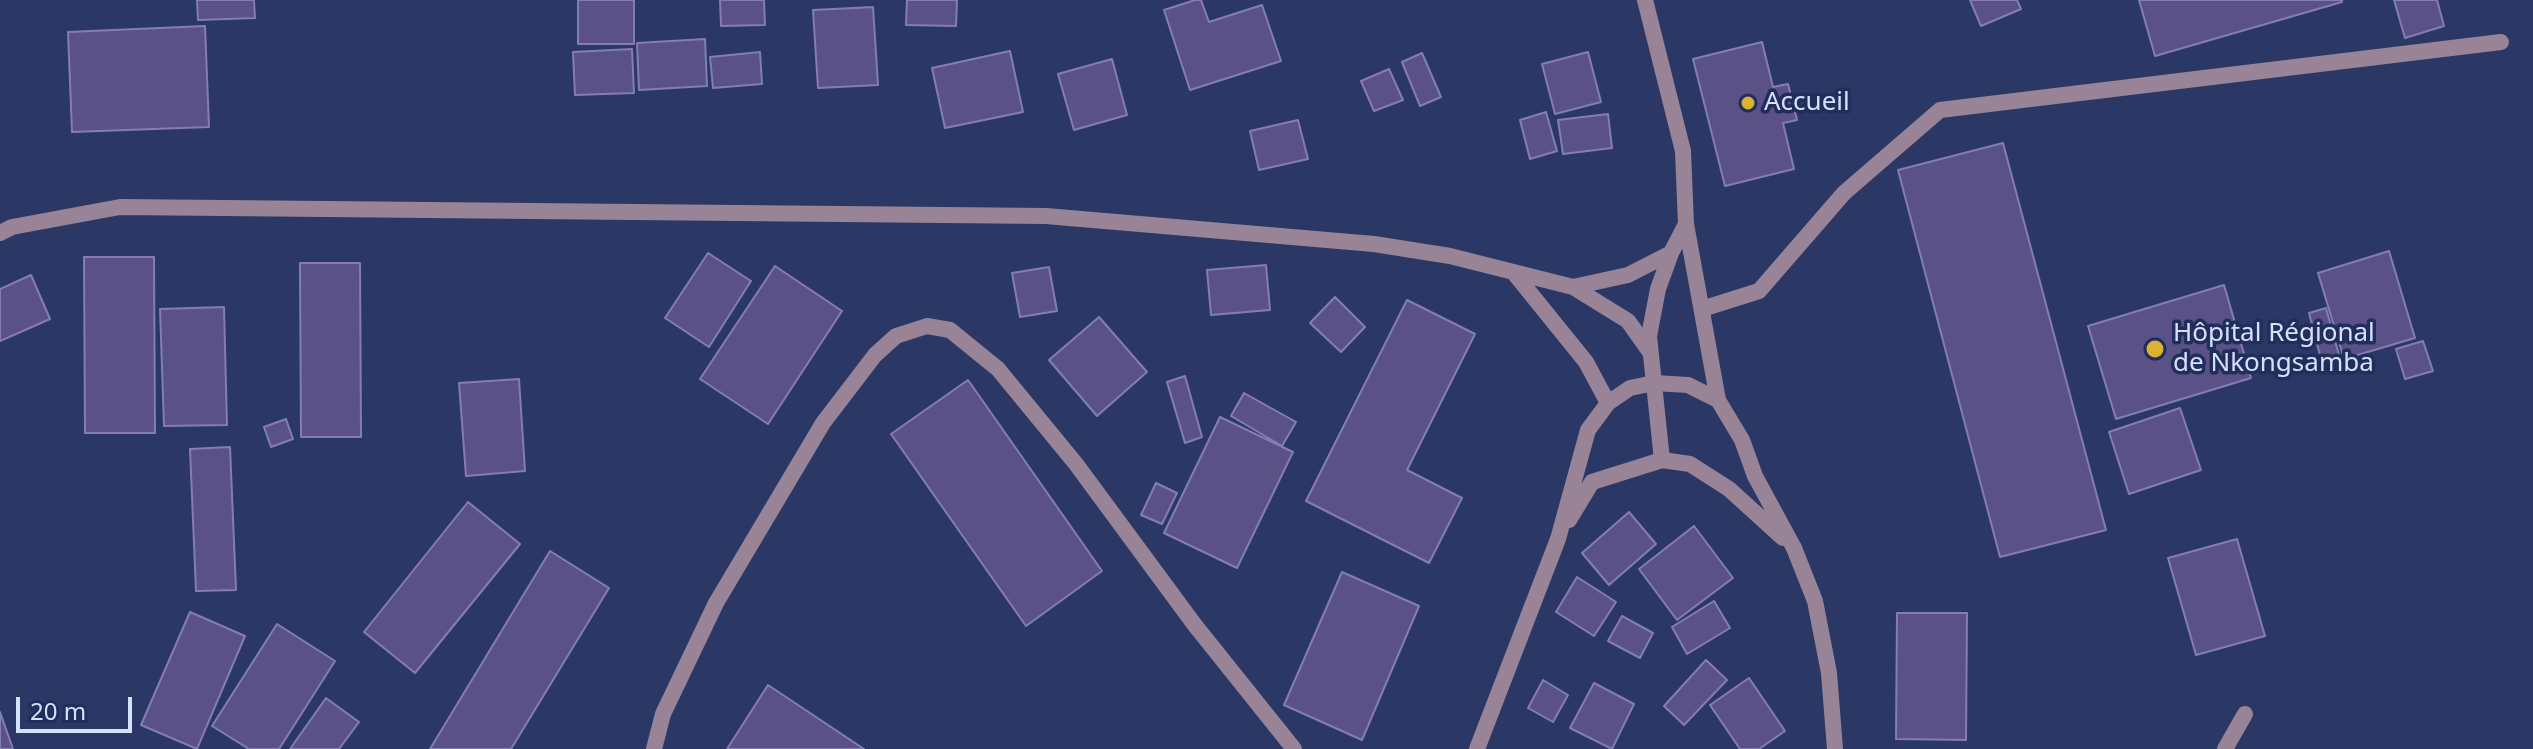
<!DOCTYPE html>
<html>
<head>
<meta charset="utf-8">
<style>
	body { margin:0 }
	#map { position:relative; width:2533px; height:749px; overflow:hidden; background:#2b3866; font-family:"Noto Sans",sans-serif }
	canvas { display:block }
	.scale { position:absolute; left:16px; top:697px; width:116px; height:36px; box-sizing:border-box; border:4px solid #d5e0fc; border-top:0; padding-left:10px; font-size:24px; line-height:28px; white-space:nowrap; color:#d5e0fc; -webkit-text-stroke:6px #212d5a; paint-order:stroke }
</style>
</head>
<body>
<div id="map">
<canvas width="2533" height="749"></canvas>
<div class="scale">20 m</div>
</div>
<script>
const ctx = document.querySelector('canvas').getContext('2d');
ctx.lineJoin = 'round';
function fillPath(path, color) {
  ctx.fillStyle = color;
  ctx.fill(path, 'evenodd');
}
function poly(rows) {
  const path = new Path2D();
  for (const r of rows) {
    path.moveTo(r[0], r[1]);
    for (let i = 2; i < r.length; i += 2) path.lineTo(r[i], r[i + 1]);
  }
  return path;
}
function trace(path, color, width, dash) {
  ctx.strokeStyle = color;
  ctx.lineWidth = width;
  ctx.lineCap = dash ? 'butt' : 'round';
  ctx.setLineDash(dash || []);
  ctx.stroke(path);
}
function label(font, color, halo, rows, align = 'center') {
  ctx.font = font + ' "Noto Sans",sans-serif';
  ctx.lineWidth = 7;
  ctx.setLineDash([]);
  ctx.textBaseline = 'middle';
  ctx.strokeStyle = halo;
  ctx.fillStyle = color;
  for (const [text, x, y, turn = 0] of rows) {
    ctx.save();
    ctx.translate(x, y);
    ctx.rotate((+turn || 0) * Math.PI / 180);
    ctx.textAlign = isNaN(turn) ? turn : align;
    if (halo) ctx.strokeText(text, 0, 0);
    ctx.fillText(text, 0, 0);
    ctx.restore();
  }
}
const building = poly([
	[197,0,254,0,255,18,198,20,197,0],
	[578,0,634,0,634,44,578,44,578,0],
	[720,0,764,0,765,25,721,26,720,0],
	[907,0,957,0,956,26,906,25,907,0],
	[1195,0,1201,0,1209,22,1262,5,1281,61,1190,90,1164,10,1195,0],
	[1970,0,2017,0,2021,9,1981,26,1970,0],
	[2139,0,2342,0,2342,2,2155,56,2139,0],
	[2394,0,2437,0,2444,26,2405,38,2394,0],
	[873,7,878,85,818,88,813,10,873,7],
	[205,26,209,127,72,132,68,32,205,26],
	[705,39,707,86,639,90,637,43,705,39],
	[1762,42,1773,87,1788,84,1797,120,1783,123,1794,169,1725,186,1693,59,1762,42],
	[632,49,634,93,575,95,573,52,632,49],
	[1010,51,1023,112,945,128,932,68,1010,51],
	[760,52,762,84,713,88,710,57,760,52],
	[1588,52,1601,102,1555,114,1542,64,1588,52],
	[1422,53,1441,97,1420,106,1402,62,1422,53],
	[1112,59,1127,115,1074,130,1058,74,1112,59],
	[1389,69,1403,100,1374,111,1361,81,1389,69],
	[1546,112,1557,151,1530,159,1520,120,1546,112],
	[1608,114,1612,148,1563,154,1558,120,1608,114],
	[1298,120,1308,159,1259,170,1250,131,1298,120],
	[2003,143,2106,530,2000,557,1898,170,2003,143],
	[2389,251,2415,338,2344,359,2318,273,2389,251],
	[708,253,751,281,709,347,665,318,708,253],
	[84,257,154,257,155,433,85,433,84,257],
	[300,263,360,263,361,437,301,437,300,263],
	[1266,265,1270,310,1211,315,1207,270,1266,265],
	[775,266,842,311,768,424,700,379,775,266],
	[1049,267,1057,311,1020,317,1012,273,1049,267],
	[31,275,50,319,0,341,0,289,31,275],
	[2224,285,2251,378,2116,419,2088,326,2224,285],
	[1335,297,1365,327,1341,352,1310,323,1335,297],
	[1407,300,1475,334,1407,470,1462,498,1429,563,1306,501,1407,300],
	[224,307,227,425,164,426,160,309,224,307],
	[2326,308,2339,355,2321,359,2309,313,2326,308],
	[1099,317,1147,372,1097,416,1049,360,1099,317],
	[2423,341,2433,371,2405,379,2396,349,2423,341],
	[1185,376,1202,437,1185,443,1167,382,1185,376],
	[519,379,525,471,466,476,459,383,519,379],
	[968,380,1102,571,1026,626,891,434,968,380],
	[1244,393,1296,422,1282,446,1231,416,1244,393],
	[2180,408,2201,470,2129,494,2109,432,2180,408],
	[1220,417,1293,452,1237,568,1164,533,1220,417],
	[286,419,293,439,271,447,264,427,286,419],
	[230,447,236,590,196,591,190,449,230,447],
	[1156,483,1177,493,1162,524,1141,515,1156,483],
	[468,502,520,544,415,673,364,632,468,502],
	[1629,512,1656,544,1609,585,1582,553,1629,512],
	[1694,526,1733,578,1677,620,1639,569,1694,526],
	[2237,539,2265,636,2196,655,2168,558,2237,539],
	[550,551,609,588,511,749,430,749,550,551],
	[1342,572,1419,606,1362,740,1284,705,1342,572],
	[1577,577,1616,602,1594,636,1556,612,1577,577],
	[1714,601,1730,628,1687,654,1672,627,1714,601],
	[190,612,245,636,197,749,141,725,190,612],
	[1897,613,1967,613,1966,740,1896,739,1897,613],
	[1622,616,1653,633,1640,658,1608,641,1622,616],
	[277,624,335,661,279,749,249,749,212,726,277,624],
	[1706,660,1727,680,1684,725,1664,706,1706,660],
	[1749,678,1785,731,1759,749,1740,749,1710,705,1749,678],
	[1543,680,1568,695,1553,722,1528,708,1543,680],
	[1594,683,1634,704,1612,749,1570,728,1594,683],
	[768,685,864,749,727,749,768,685],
	[326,698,359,722,339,749,290,749,326,698],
	[0,712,13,749,0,749,0,712]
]);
fillPath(building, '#5a5286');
trace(building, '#847db3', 2);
trace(poly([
	[1702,309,1759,291,1844,193,1940,110,2501,42]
]), '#998497', 16);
trace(poly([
	[1645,0,1683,151,1686,224,1718,400],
	[0,233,12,227,120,207,1046,216,1374,244,1450,256,1573,287,1628,321,1650,352],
	[1514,273,1586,362,1608,403],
	[1573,287,1628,275,1671,253],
	[1662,460,1649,336,1658,289,1671,253,1686,224],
	[1794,548,1815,601,1829,673,1835,749],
	[654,749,663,714,716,603,823,423,875,355,896,336,927,326,950,330,998,369,1076,464,1194,624,1294,749],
	[2225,749,2245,714]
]), '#998497', 16);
trace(poly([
	[1569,520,1592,482,1662,460,1690,464,1729,489,1783,538],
	[1477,749,1558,539,1588,430,1608,403,1630,388,1654,383,1688,385,1718,400,1742,440,1755,476,1794,548]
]), '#998497', 16);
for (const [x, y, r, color] of [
	[1748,103,8,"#dcb233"],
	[2155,349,10,"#dcb233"]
]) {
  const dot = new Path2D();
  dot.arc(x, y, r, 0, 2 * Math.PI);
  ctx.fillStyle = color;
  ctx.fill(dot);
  trace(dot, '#212d5a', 3);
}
label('26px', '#d5e0fc', '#212d5a', [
	["Accueil",1764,103],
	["Hôpital Régional",2173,334],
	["de Nkongsamba",2173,364]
], 'left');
</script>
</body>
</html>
